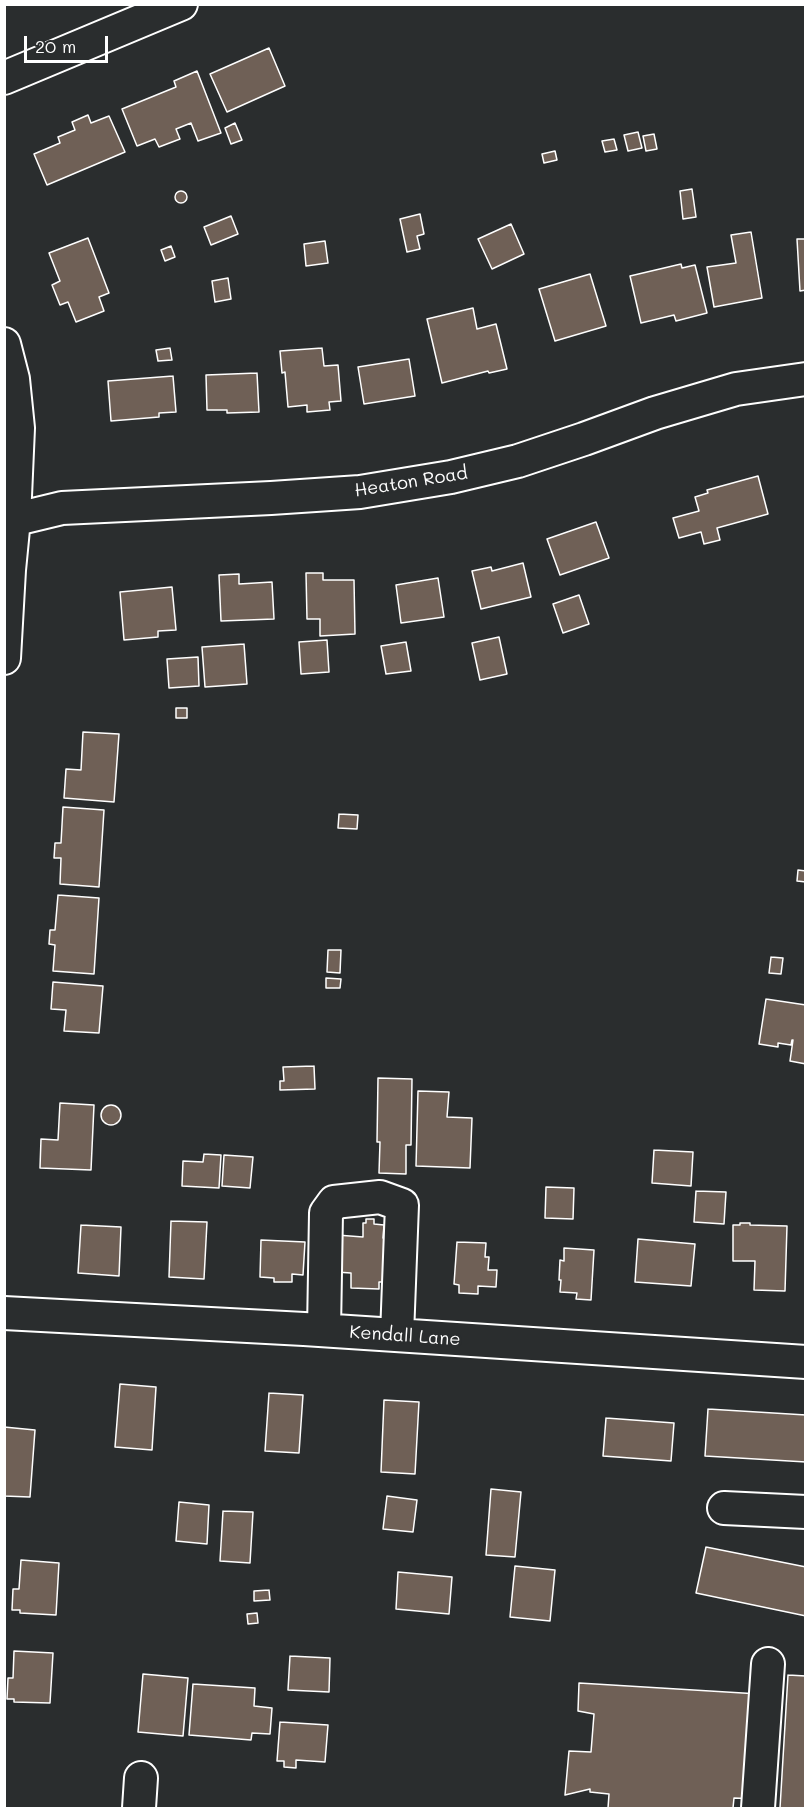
<!DOCTYPE html>
<html>
<head>
<meta charset="utf-8">
<style>
	body { margin:0 }
	#map { position:relative; width:810px; height:1813px; overflow:hidden; background:#2a2d2e; font-family:Mali,sans-serif }
	canvas { display:block }
	.frame { position:absolute; inset:0; border:6px solid #fff; pointer-events:none }
	.scale { position:absolute; left:24px; top:36px; width:84px; height:27px; box-sizing:border-box; border:3px solid #fff; border-top:0; padding-left:8px; font-size:18px; line-height:21px; white-space:nowrap; color:#fff; -webkit-text-stroke:4px #2a2d2e; paint-order:stroke }
</style>
</head>
<body>
<div id="map">
<canvas width="810" height="1813"></canvas>
<div class="frame"></div>
<div class="scale">20 m</div>
</div>
<script>
const ctx = document.querySelector('canvas').getContext('2d');
ctx.lineJoin = 'round';
function fillPath(path, color) {
  ctx.fillStyle = color;
  ctx.fill(path, 'evenodd');
}
function poly(rows) {
  const path = new Path2D();
  for (const r of rows) {
    if (r.length === 3) {
      path.moveTo(r[0] + r[2], r[1]);
      path.arc(r[0], r[1], r[2], 0, 2 * Math.PI);
      continue;
    }
    path.moveTo(r[0], r[1]);
    for (let i = 2; i < r.length; i += 2) path.lineTo(r[i], r[i + 1]);
  }
  return path;
}
function trace(path, color, width, dash) {
  ctx.strokeStyle = color;
  ctx.lineWidth = width;
  ctx.lineCap = dash ? 'butt' : 'round';
  ctx.setLineDash(dash || []);
  ctx.stroke(path);
}
function label(font, color, halo, rows, align = 'center') {
  ctx.font = font + ' Mali,sans-serif';
  ctx.lineWidth = 5;
  ctx.setLineDash([]);
  ctx.textBaseline = 'middle';
  ctx.strokeStyle = halo;
  ctx.fillStyle = color;
  for (const [text, x, y, turn = 0] of rows) {
    ctx.save();
    ctx.translate(x, y);
    ctx.rotate((+turn || 0) * Math.PI / 180);
    ctx.textAlign = isNaN(turn) ? turn : align;
    if (halo) ctx.strokeText(text, 0, 0);
    ctx.fillText(text, 0, 0);
    ctx.restore();
  }
}
const building = poly([
	[269,48,285,86,227,112,210,74,269,48],
	[197,71,221,133,198,141,191,123,176,129,180,139,159,147,155,139,137,146,122,109,176,87,174,81,197,71],
	[88,115,91,123,109,116,125,152,47,185,34,154,60,143,58,137,75,130,72,122,88,115],
	[235,123,242,140,231,144,225,128,235,123],
	[638,132,642,148,628,151,624,135,638,132],
	[654,134,657,149,646,151,643,136,654,134],
	[614,139,617,150,605,152,602,141,614,139],
	[555,151,557,160,544,163,542,154,555,151],
	[692,189,696,217,683,219,680,191,692,189],
	[181,197,6],
	[420,214,424,234,417,236,420,249,407,252,400,219,420,214],
	[231,216,238,234,211,245,204,227,231,216],
	[511,224,524,254,492,269,478,239,511,224],
	[751,232,762,298,714,307,707,267,736,263,731,235,751,232],
	[88,238,109,293,99,297,104,311,76,322,68,302,60,305,52,285,60,281,49,253,88,238],
	[797,239,806,239,806,290,800,291,797,239],
	[325,241,328,263,306,266,304,244,325,241],
	[171,246,175,257,165,261,161,250,171,246],
	[681,264,682,268,695,265,707,313,676,321,674,315,641,323,630,276,681,264],
	[590,274,606,326,555,341,539,289,590,274],
	[228,278,231,299,215,302,212,281,228,278],
	[473,308,477,329,496,324,507,369,489,373,488,371,442,383,427,319,473,308],
	[170,348,172,360,158,361,156,350,170,348],
	[322,348,324,366,338,365,341,401,329,402,330,410,307,412,307,405,288,407,285,372,282,373,280,351,322,348],
	[409,359,415,396,364,404,358,367,409,359],
	[257,373,259,412,227,413,227,410,207,410,206,375,257,373],
	[173,376,176,412,159,413,159,417,111,421,108,381,173,376],
	[758,476,768,514,717,528,720,540,704,544,701,532,679,538,673,518,699,511,695,497,708,493,707,490,758,476],
	[596,522,609,558,560,575,547,539,596,522],
	[523,563,531,597,481,609,472,571,491,567,492,571,523,563],
	[306,573,323,573,323,580,354,580,355,634,320,636,320,619,307,619,306,573],
	[239,574,239,584,272,582,274,619,221,621,219,575,239,574],
	[438,578,444,617,401,623,396,585,438,578],
	[172,587,176,630,158,631,158,637,124,640,120,592,172,587],
	[579,595,589,624,563,633,553,604,579,595],
	[499,637,507,674,480,680,472,643,499,637],
	[327,640,329,672,301,674,299,642,327,640],
	[406,642,411,671,386,674,381,646,406,642],
	[244,644,247,684,205,687,202,647,244,644],
	[198,657,199,686,169,688,167,659,198,657],
	[176,708,187,708,187,718,176,718,176,708],
	[83,732,119,734,114,802,64,798,66,769,81,770,83,732],
	[63,807,104,810,99,887,60,884,61,858,54,858,55,843,61,843,63,807],
	[339,814,358,815,357,829,338,828,339,814],
	[798,870,806,871,806,882,797,881,798,870],
	[58,895,99,898,94,974,53,971,55,945,49,944,50,930,55,930,58,895],
	[328,950,341,950,340,973,327,972,328,950],
	[771,957,783,958,781,974,769,973,771,957],
	[326,978,341,979,340,988,326,988,326,978],
	[53,982,103,986,99,1033,64,1031,66,1010,51,1009,53,982],
	[766,999,806,1005,806,1064,790,1061,793,1040,792,1040,791,1045,778,1043,778,1047,759,1044,766,999],
	[314,1066,315,1089,280,1090,280,1081,284,1081,283,1067,314,1066],
	[378,1078,412,1079,411,1145,406,1145,406,1174,379,1173,380,1142,377,1142,378,1078],
	[418,1091,449,1092,447,1117,472,1118,470,1168,416,1166,418,1091],
	[60,1103,94,1105,91,1170,40,1168,41,1139,58,1140,60,1103],
	[111,1115,10],
	[654,1150,693,1152,691,1186,652,1183,654,1150],
	[204,1154,221,1155,219,1188,182,1186,183,1161,203,1162,204,1154],
	[224,1155,253,1157,250,1188,222,1186,224,1155],
	[546,1187,574,1188,573,1219,545,1218,546,1187],
	[696,1191,726,1192,724,1224,694,1222,696,1191],
	[366,1219,374,1219,374,1224,384,1225,383,1238,396,1239,394,1282,379,1282,379,1289,351,1288,351,1273,336,1272,337,1235,363,1237,363,1223,366,1223,366,1219],
	[171,1221,207,1222,204,1279,169,1277,171,1221],
	[740,1223,750,1223,750,1225,787,1226,785,1291,754,1290,755,1261,733,1261,733,1225,740,1225,740,1223],
	[81,1225,121,1227,119,1276,78,1273,81,1225],
	[638,1239,695,1244,691,1286,635,1282,638,1239],
	[261,1240,305,1242,303,1275,292,1274,292,1282,274,1282,274,1278,260,1277,261,1240],
	[457,1242,486,1243,485,1257,489,1257,488,1270,497,1270,496,1287,478,1286,478,1294,459,1293,459,1285,454,1284,457,1242],
	[564,1248,594,1250,591,1300,576,1299,577,1293,560,1292,561,1280,559,1280,560,1260,564,1261,564,1248],
	[120,1384,156,1387,152,1450,115,1447,120,1384],
	[269,1393,303,1395,299,1453,265,1451,269,1393],
	[384,1400,419,1402,415,1474,381,1472,384,1400],
	[708,1409,806,1415,806,1462,705,1456,708,1409],
	[606,1418,674,1423,671,1461,603,1456,606,1418],
	[4,1427,35,1430,30,1497,4,1496,4,1427],
	[491,1489,521,1492,515,1557,486,1555,491,1489],
	[387,1496,417,1500,413,1532,383,1529,387,1496],
	[179,1502,209,1505,207,1544,176,1541,179,1502],
	[223,1511,253,1512,250,1563,220,1561,223,1511],
	[706,1547,806,1567,806,1616,696,1593,706,1547],
	[21,1560,59,1563,56,1615,20,1613,20,1610,12,1610,13,1589,19,1589,21,1560],
	[515,1566,555,1570,550,1621,510,1617,515,1566],
	[398,1572,452,1577,449,1614,396,1609,398,1572],
	[269,1590,270,1600,254,1601,254,1591,269,1590],
	[257,1613,258,1623,248,1624,247,1614,257,1613],
	[14,1651,53,1653,50,1703,14,1702,14,1699,7,1699,8,1678,13,1678,14,1651],
	[290,1656,330,1658,329,1692,288,1690,290,1656],
	[143,1674,188,1678,183,1736,138,1732,143,1674],
	[788,1675,806,1676,806,1808,780,1808,788,1675],
	[579,1683,759,1694,757,1799,734,1798,733,1808,608,1808,609,1794,590,1792,590,1789,565,1795,569,1751,591,1752,594,1714,578,1711,579,1683],
	[193,1684,255,1688,254,1706,272,1708,270,1734,252,1733,251,1740,189,1735,193,1684],
	[280,1722,328,1725,325,1762,296,1760,296,1768,284,1767,284,1761,277,1761,280,1722]
]);
fillPath(building, '#6f6056');
trace(building, '#fff', 1.5);
const minor = poly([
	[4,78,181,4],
	[4,344,13,379,18,428,14,519,9,570,4,658],
	[4,522,62,508,271,498,360,492,451,477,518,461,584,439,655,413,736,389,806,379],
	[4,1313,304,1329,806,1362],
	[324,1330,326,1213,334,1202,380,1197,402,1205,397,1335],
	[724,1508,806,1512],
	[139,1808,141,1778],
	[758,1808,768,1664]
]);
trace(minor, '#fff', 36);
trace(minor, '#2a2d2e', 32);
label('18px', '#fff', '#2a2d2e', [
	["Heaton Road",411,482,-9],
	["Kendall Lane",405,1336,4]
]);
</script>
</body>
</html>
